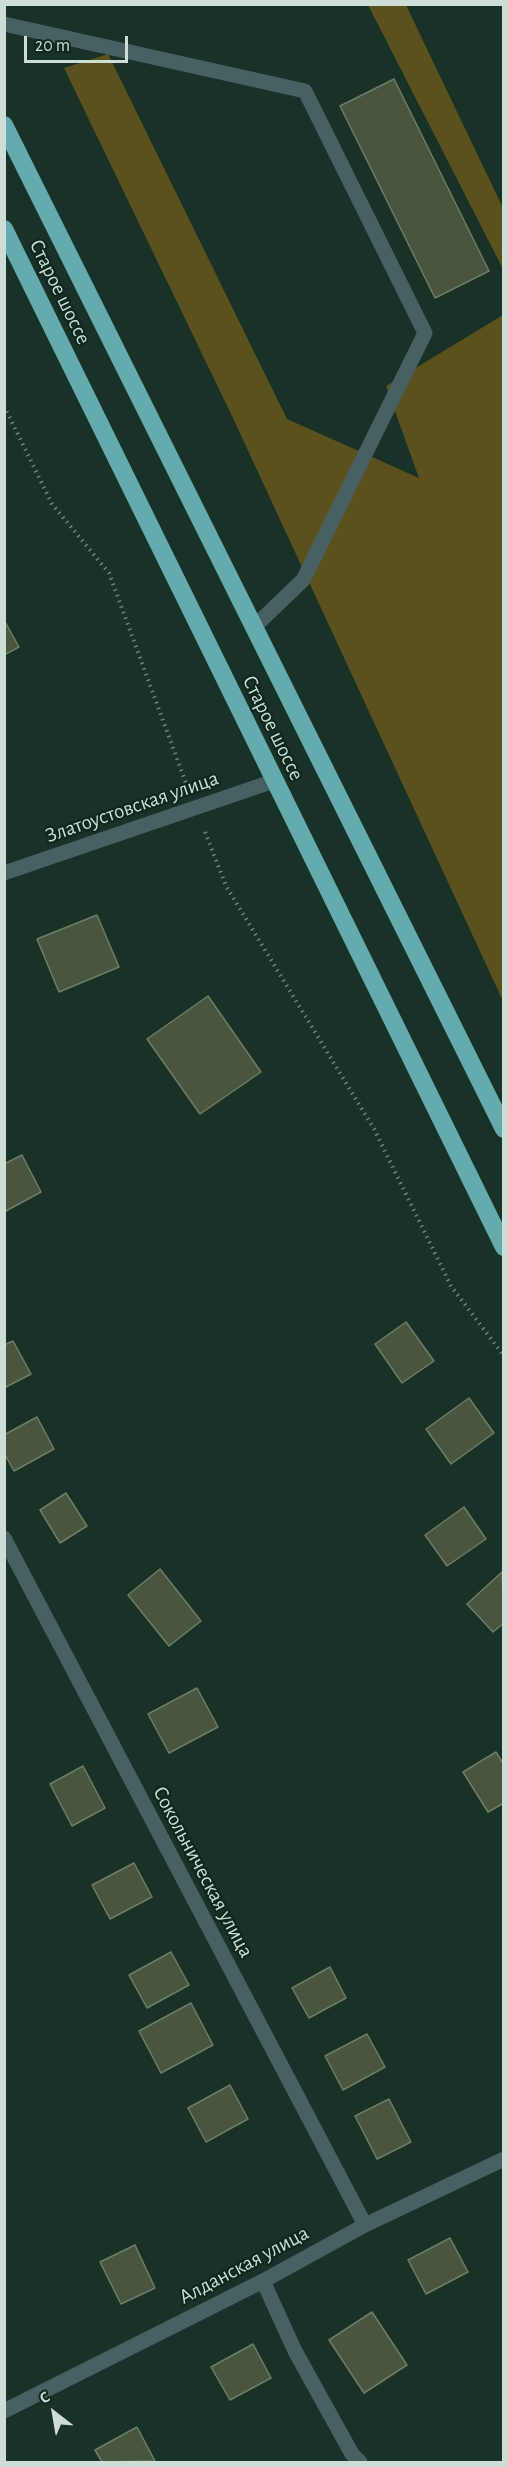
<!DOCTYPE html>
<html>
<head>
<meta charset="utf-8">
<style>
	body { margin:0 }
	#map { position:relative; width:508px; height:2467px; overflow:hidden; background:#183227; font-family:"Alegreya Sans",sans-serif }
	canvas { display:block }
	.frame { position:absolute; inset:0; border:6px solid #ceded6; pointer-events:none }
	.north { position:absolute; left:24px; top:2383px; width:60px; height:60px; -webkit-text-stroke:4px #0d281e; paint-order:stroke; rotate:329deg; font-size:16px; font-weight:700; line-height:24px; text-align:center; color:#ceded6 }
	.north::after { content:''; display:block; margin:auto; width:21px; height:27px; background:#ceded6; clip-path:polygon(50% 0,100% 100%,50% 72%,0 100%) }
	.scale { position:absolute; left:24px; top:36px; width:104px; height:27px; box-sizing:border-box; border:3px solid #ceded6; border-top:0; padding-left:8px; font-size:18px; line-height:21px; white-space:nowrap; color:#ceded6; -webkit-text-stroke:4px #0d281e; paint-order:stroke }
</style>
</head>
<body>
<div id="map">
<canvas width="508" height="2467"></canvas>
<div class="frame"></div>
<div class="north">С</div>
<div class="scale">20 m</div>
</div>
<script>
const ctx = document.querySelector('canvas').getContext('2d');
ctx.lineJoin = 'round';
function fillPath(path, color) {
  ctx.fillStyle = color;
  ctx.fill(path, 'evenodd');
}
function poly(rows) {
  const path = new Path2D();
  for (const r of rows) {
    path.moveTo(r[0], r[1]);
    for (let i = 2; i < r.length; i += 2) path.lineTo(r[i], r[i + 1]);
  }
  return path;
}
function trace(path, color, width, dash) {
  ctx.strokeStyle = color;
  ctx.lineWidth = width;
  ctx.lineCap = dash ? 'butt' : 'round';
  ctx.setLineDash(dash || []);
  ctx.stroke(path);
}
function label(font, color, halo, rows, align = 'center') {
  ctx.font = font + ' "Alegreya Sans",sans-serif';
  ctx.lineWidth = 4.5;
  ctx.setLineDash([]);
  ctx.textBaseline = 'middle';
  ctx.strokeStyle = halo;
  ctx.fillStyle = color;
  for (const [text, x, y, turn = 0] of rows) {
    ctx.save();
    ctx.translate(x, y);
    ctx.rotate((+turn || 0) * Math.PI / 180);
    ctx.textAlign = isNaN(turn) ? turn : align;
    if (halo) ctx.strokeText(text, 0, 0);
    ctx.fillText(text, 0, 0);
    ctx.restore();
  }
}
fillPath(poly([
	[368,5,406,5,503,208,503,269],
	[108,54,287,419,419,478,386,386,503,315,503,1001,232,416,64,68]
]), '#5b511f');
const building = poly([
	[394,79,489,271,435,298,340,106,394,79],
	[4,620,19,647,4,655,4,620],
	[97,915,119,967,59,992,37,939,97,915],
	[208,996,261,1072,200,1114,147,1039,208,996],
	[22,1155,41,1192,4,1212,4,1164,22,1155],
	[406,1322,434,1361,402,1383,375,1344,406,1322],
	[13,1341,31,1374,4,1388,4,1345,13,1341],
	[469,1398,494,1433,451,1464,426,1429,469,1398],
	[37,1417,54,1449,14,1471,4,1453,4,1435,37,1417],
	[66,1493,87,1526,60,1543,40,1510,66,1493],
	[464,1507,486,1539,447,1566,425,1535,464,1507],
	[160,1569,201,1621,169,1646,128,1595,160,1569],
	[502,1572,504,1623,493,1632,467,1604,502,1572],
	[197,1688,218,1727,169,1753,148,1714,197,1688],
	[496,1752,504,1765,504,1803,488,1812,463,1772,496,1752],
	[83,1766,105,1808,72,1826,50,1784,83,1766],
	[134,1863,152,1897,110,1919,92,1885,134,1863],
	[171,1952,189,1985,147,2008,129,1975,171,1952],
	[330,1967,346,1998,309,2018,292,1988,330,1967],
	[191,2003,213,2045,161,2073,139,2031,191,2003],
	[367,2034,385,2067,343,2090,325,2056,367,2034],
	[230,2085,248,2119,206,2142,188,2108,230,2085],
	[389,2099,411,2142,377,2159,355,2116,389,2099],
	[450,2238,468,2272,426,2294,408,2260,450,2238],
	[135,2245,155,2288,121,2304,100,2262,135,2245],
	[372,2312,407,2365,364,2393,329,2340,372,2312],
	[253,2344,271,2378,230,2400,211,2367,253,2344],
	[137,2427,155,2461,102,2462,95,2450,137,2427]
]);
fillPath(building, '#49563f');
trace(building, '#6f7d65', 1.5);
trace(poly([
	[4,406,52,504,109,573,187,786],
	[205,832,226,886,374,1129,451,1286,504,1356]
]), '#6e837a', 4, [1.5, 4.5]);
trace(poly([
	[4,24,305,91,425,333,303,580,254,627]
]), '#476162', 15);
trace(poly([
	[4,873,274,781],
	[4,1538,365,2225],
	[263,2281,295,2351,352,2454,360,2462],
	[4,2411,263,2281,365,2225,504,2159]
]), '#476162', 15);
trace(poly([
	[4,125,504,1129],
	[4,229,504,1247]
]), '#65aaad', 18);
label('21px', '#ceded6', '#0d281e', [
	["Старое шоссе",60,292,64],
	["Старое шоссе",273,728,64],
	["Златоустовская улица",132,807,-19],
	["Сокольническая улица",203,1872,62],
	["Алданская улица",244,2265,-28]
]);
</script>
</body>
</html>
